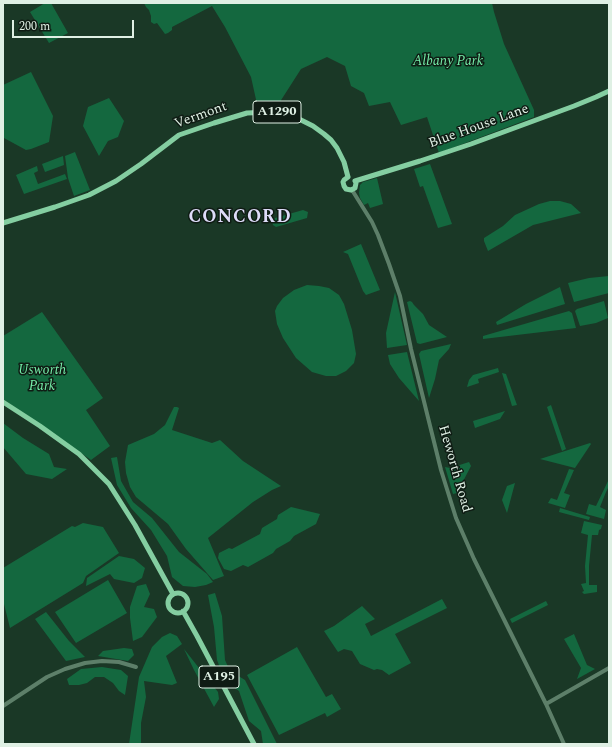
<!DOCTYPE html>
<html>
<head>
<meta charset="utf-8">
<style>
	body { margin:0 }
	#map { position:relative; width:612px; height:747px; overflow:hidden; background:#1a3826; font-family:Spectral,serif }
	canvas { display:block }
	.frame { position:absolute; inset:0; border:4px solid #dff0e4; pointer-events:none }
	.scale { position:absolute; left:12px; top:20px; width:122px; height:18px; box-sizing:border-box; border:2px solid #dff0e4; border-top:0; padding-left:5px; font-size:12px; line-height:14px; white-space:nowrap; color:#dff0e4; -webkit-text-stroke:3px #0f1c14; paint-order:stroke }
</style>
</head>
<body>
<div id="map">
<canvas width="612" height="747"></canvas>
<div class="frame"></div>
<div class="scale">200 m</div>
</div>
<script>
const ctx = document.querySelector('canvas').getContext('2d');
ctx.lineJoin = 'round';
function fillPath(path, color) {
  ctx.fillStyle = color;
  ctx.fill(path, 'evenodd');
}
function poly(rows) {
  const path = new Path2D();
  for (const r of rows) {
    if (r.length === 3) {
      path.moveTo(r[0] + r[2], r[1]);
      path.arc(r[0], r[1], r[2], 0, 2 * Math.PI);
      continue;
    }
    path.moveTo(r[0], r[1]);
    for (let i = 2; i < r.length; i += 2) path.lineTo(r[i], r[i + 1]);
  }
  return path;
}
function trace(path, color, width, dash) {
  ctx.strokeStyle = color;
  ctx.lineWidth = width;
  ctx.lineCap = dash ? 'butt' : 'round';
  ctx.setLineDash(dash || []);
  ctx.stroke(path);
}
function label(font, color, halo, rows, align = 'center') {
  ctx.font = font + ' Spectral,serif';
  ctx.lineWidth = 3;
  ctx.setLineDash([]);
  ctx.textBaseline = 'middle';
  ctx.strokeStyle = halo;
  ctx.fillStyle = color;
  for (const [text, x, y, turn = 0] of rows) {
    ctx.save();
    ctx.translate(x, y);
    ctx.rotate((+turn || 0) * Math.PI / 180);
    ctx.textAlign = isNaN(turn) ? turn : align;
    if (halo) ctx.strokeText(text, 0, 0);
    ctx.fillText(text, 0, 0);
    ctx.restore();
  }
}
fillPath(poly([
	[45,3,51,3,68,33,49,43,30,12],
	[144,3,492,3,494,12,504,44,534,110,534,117,439,153,427,117,401,125,390,102,369,106,364,93,351,86,345,66,327,57,301,69,276,108,257,104,251,77,225,27,212,6,172,27,172,30,168,33,165,34,157,23,154,24,151,22,151,16,149,10,146,7],
	[31,72,53,116,49,142,31,149,26,150,4,138,3,136,3,85],
	[109,98,124,121,118,137,108,141,99,156,83,126,88,107],
	[75,152,90,190,74,196,68,178,65,156],
	[63,156,64,165,45,172,42,164],
	[430,164,452,224,438,228,423,186,420,187,414,169],
	[37,166,38,171,34,173,38,184,65,174,67,179,24,194,16,175],
	[377,178,383,204,370,208,368,203,364,205,360,198,359,193,360,185,363,182],
	[550,201,560,201,571,204,581,213,533,225,488,251,484,241,484,238,503,226,515,215,539,204],
	[303,210,308,212,307,218,276,227,273,225,272,222,275,218],
	[361,244,380,290,366,295,363,291,348,254,343,252],
	[609,276,609,293,574,302,568,283,589,278],
	[307,285,319,286,329,288,339,295,344,304,352,330,356,354,354,363,346,371,336,376,326,376,312,372,296,358,283,338,277,324,275,311,277,306,283,298,294,290],
	[560,287,565,304,497,325,496,322,526,304],
	[395,292,407,345,387,348,386,333],
	[410,301,412,302,414,305,423,314,429,325,447,337,420,344,417,343,407,302],
	[604,301,608,318,596,323,580,326,575,311,577,309],
	[569,311,572,313,576,328,483,339,483,336],
	[42,312,103,398,86,410,110,446,91,460,3,399,3,336],
	[451,344,449,349,439,360,435,379,429,398,419,354,421,351],
	[407,352,419,401,399,378,390,364,388,355],
	[498,368,499,372,478,379,479,383,467,387,469,380,473,375],
	[502,373,506,374,517,405,512,406],
	[551,405,566,449,562,451,547,407],
	[174,407,177,407,179,408,172,430,212,443,220,440,243,461,281,486,272,490,253,502,208,538,224,576,213,580,186,549,168,524,136,497,130,487,126,473,125,462,128,445,154,434,165,425],
	[505,411,500,419,475,428,473,421],
	[3,423,23,438,49,454,54,467,67,469,52,479,26,474,3,447],
	[590,443,591,444,575,468,540,459],
	[117,457,121,481,133,502,152,518,179,552,207,574,213,582,206,585,195,587,183,586,172,577,167,556,151,530,131,508,117,485,111,458],
	[469,462,471,466,457,493,453,494,445,467,450,468],
	[569,469,574,470,564,493,570,495,565,508,548,503,551,498,557,500],
	[609,479,609,486,606,492,600,507,606,510,604,519,586,514,589,504,596,506],
	[515,483,507,513,502,500,507,486],
	[291,507,320,514,316,524,294,536,290,541,276,549,273,553,248,567,243,565,231,571,224,569,218,558,219,553,229,548,232,549,260,534,262,528,277,519,278,515],
	[560,508,590,517,589,520,559,512],
	[584,521,602,525,601,529,599,530,598,535,592,535,589,566,589,585,597,585,597,592,584,594,582,592,584,591,581,584,586,583,585,566,588,535,581,533],
	[83,523,103,527,119,553,86,576,83,583,10,628,3,600,3,568,72,526,75,527],
	[119,556,134,559,145,568,142,578,134,583,114,579,110,574,86,586,87,578],
	[108,580,127,613,76,643,55,612],
	[146,584,150,594,144,607,154,609,157,617,142,637,133,641,130,618,130,607,137,586],
	[215,593,222,616,225,660,230,671,245,680,277,744,263,744,261,731,249,721,239,691,225,681,217,660,214,627,208,595],
	[442,599,447,608,395,634,411,663,389,675,382,670,377,669,374,670,360,664,352,651,344,649,338,652,324,631,334,626,362,606,375,619,365,624,371,636],
	[546,601,548,605,512,623,510,619],
	[46,612,69,641,85,657,66,661,35,619],
	[170,633,177,636,182,644,166,656,177,683,172,685,144,681,146,697,141,723,141,744,129,744,139,677,152,647,162,637],
	[574,634,587,665,595,669,577,679,581,668,564,639],
	[297,647,326,697,332,694,341,709,327,717,325,713,279,735,247,675],
	[124,648,132,649,134,655,128,661,98,656,103,651],
	[184,649,218,692,219,699,214,707,194,670],
	[102,667,121,670,128,676,125,695,119,691,113,683,104,677,95,677,87,683,79,685,69,685,67,679,81,669]
]), '#14683f');
trace(poly([
	[352,190,372,222,378,235,389,264,400,296,411,349,441,470,456,518,474,559,546,704,564,744],
	[546,704,609,668],
	[3,706,47,677,65,669,85,663,102,661,119,662,136,667]
]), '#5d7f69', 4);
trace(poly([
	[348,177,344,180,343,182,344,186,346,189,351,190,355,188,356,183,355,181],
	[355,181,420,161,471,144,574,106,596,97,609,91],
	[3,223,55,207,89,195,116,181,141,164,179,135,214,123,247,113,271,112,281,113,295,117,313,126,324,134,331,140,337,148,344,162,348,177],
	[3,402,40,426,79,454,109,484,135,525,173,594],
	[178,603,10],
	[183,611,197,636,254,744]
]), '#84cea1', 5);
for (const [x, y, w] of [
	[277,112,48],
	[219,677,40]
]) {
  const box = new Path2D();
  box.roundRect(x - w / 2, y - 11, w, 22, 3);
  ctx.fillStyle = '#0f1c14';
  ctx.fill(box);
  trace(box, '#dff0e4', 1);
}
label('bold 13px', '#dff0e4', null, [
	["A1290",277,112],
	["A195",219,677]
]);
label('italic 14px', '#75eca8', '#0f1c14', [
	["Albany Park",448,62],
	["Usworth",42,371],
	["Park",42,387]
]);
label('14px', '#dff0e4', '#0f1c14', [
	["Vermont",201,116,-20],
	["Blue House Lane",479,127,-20],
	["Heworth Road",454,469,74]
]);
ctx.letterSpacing = '1px';
label('bold 18px', '#dedcf9', '#0f1c14', [
	["CONCORD",240,218]
]);
ctx.letterSpacing = '0px';
</script>
</body>
</html>
